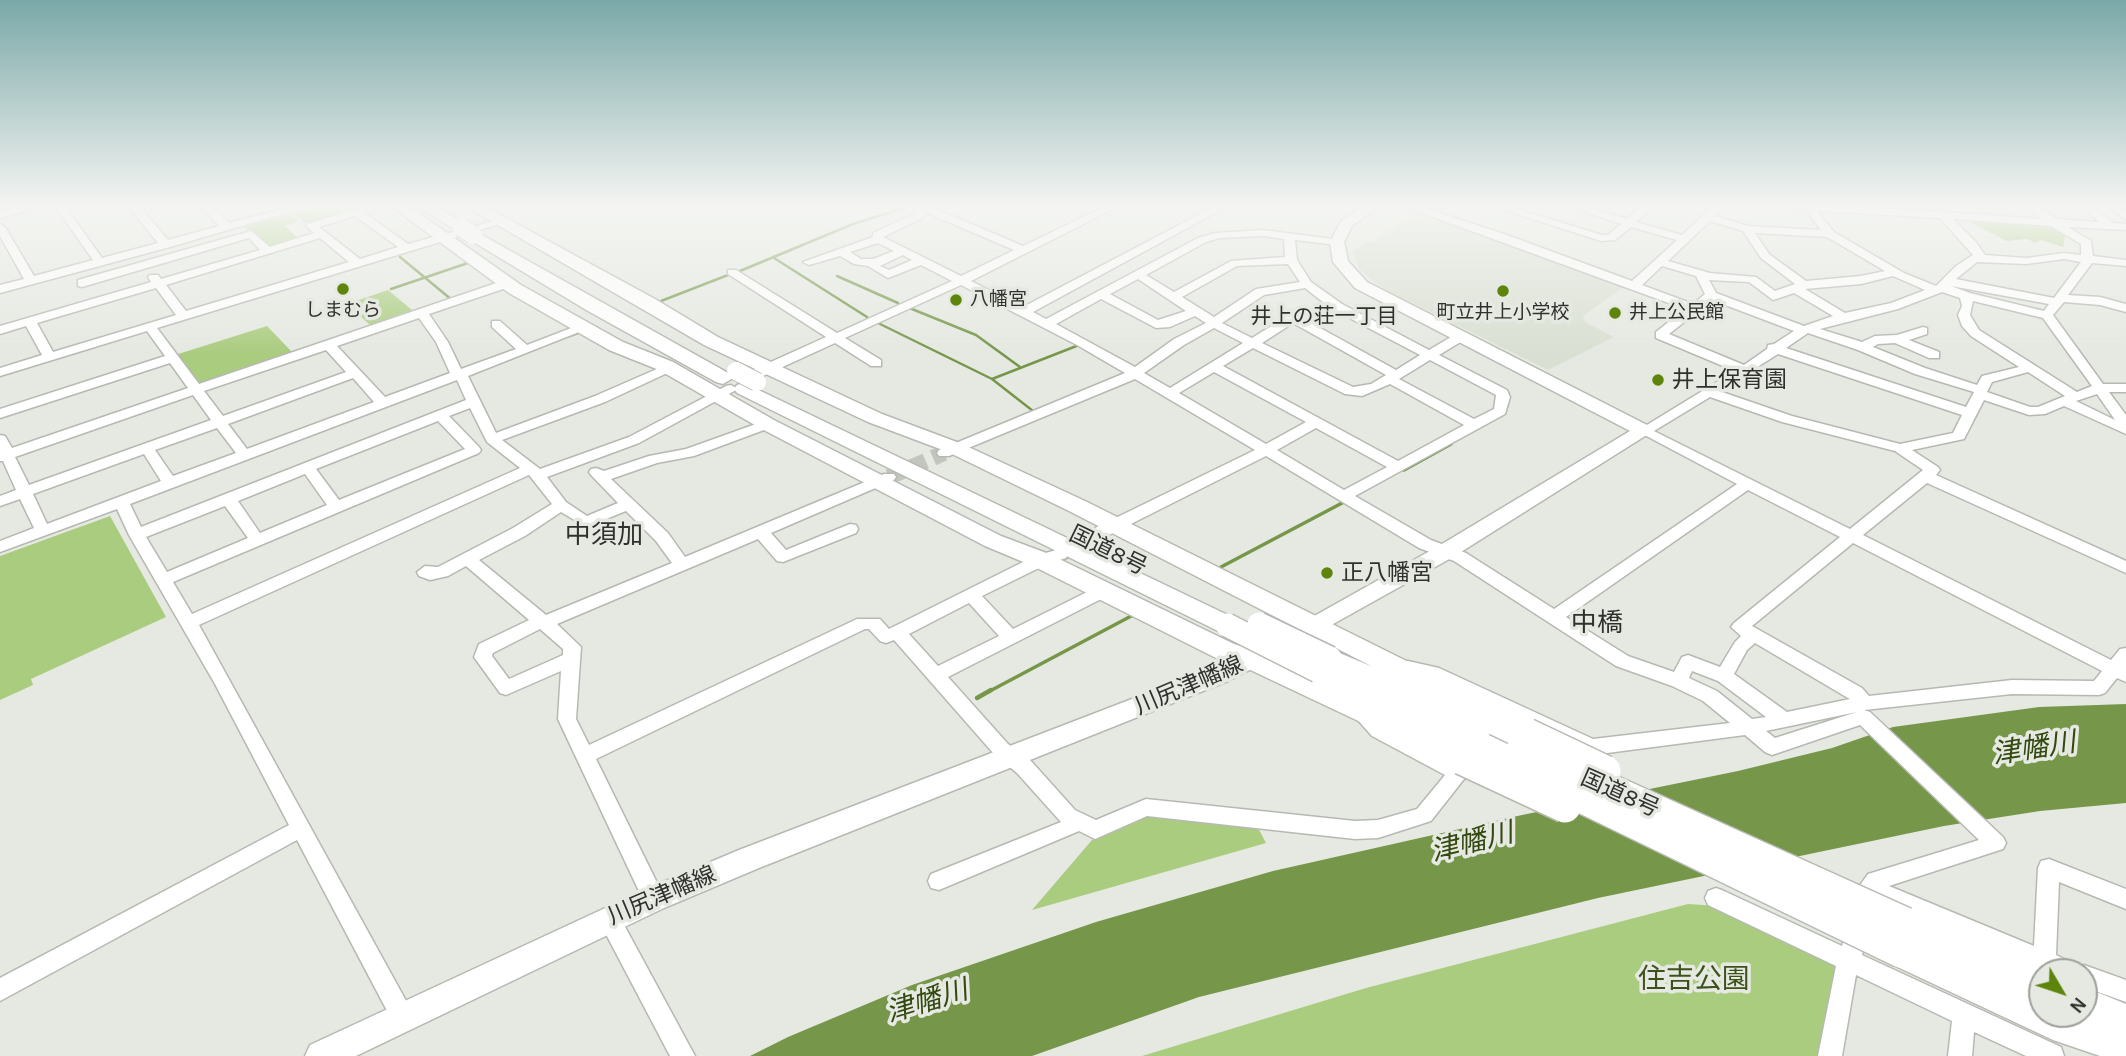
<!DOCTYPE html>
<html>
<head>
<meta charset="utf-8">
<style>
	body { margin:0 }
	#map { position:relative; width:2126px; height:1056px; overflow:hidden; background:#e6e9e2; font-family:Karla,sans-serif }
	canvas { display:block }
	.north { position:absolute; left:2028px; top:958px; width:70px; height:70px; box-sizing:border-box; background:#e6e9e2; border:2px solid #9d9f9a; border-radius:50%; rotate:129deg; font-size:19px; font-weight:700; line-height:28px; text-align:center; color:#30312e }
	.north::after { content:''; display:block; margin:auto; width:24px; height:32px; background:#5d850c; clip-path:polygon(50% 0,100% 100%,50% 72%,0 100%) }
</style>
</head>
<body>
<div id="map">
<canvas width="2126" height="1056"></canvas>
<div class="north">N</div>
</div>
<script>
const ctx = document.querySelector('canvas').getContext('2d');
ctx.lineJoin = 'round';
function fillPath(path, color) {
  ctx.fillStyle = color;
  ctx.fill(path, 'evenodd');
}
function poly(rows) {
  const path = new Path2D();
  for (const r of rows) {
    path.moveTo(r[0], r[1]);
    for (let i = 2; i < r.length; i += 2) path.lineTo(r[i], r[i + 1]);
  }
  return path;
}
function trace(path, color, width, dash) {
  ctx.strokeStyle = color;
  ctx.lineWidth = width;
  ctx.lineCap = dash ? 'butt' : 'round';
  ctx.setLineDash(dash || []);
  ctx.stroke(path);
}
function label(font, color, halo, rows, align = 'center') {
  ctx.font = font + ' Karla,"Noto Sans JP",sans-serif';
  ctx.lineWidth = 7;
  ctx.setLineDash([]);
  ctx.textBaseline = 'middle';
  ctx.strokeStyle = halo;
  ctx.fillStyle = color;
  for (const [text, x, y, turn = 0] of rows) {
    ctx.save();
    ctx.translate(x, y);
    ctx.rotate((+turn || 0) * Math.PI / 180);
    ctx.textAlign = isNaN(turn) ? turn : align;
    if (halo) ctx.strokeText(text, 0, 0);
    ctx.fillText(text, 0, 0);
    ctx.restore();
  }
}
fillPath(poly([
	[1417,212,1626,285,1583,316,1585,322,1614,337,1548,370,1384,289,1360,270,1352,252,1365,242,1373,242]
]), '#d9dfd2');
fillPath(poly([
	[319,206,371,206,308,225,292,214],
	[289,214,299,221,285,226,300,240,271,247,255,232,250,233,244,227],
	[1961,218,2056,224,2064,230,2065,238,2063,247,2041,240,2035,243,2027,239,2007,241],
	[388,290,412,310,370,325,347,304],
	[267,326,292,352,196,385,175,355],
	[110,516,166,617,31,679,33,685,0,700,0,556],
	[1143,815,1256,824,1266,843,1032,910,1092,840],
	[1688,904,1718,906,1839,965,1820,1056,1142,1056,1366,988]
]), '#aacc7f');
fillPath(poly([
	[2126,704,2126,803,2040,811,1944,826,1598,898,1199,997,1032,1056,750,1056,788,1037,912,985,1096,922,1273,871,1522,815,1738,771,1832,748,1893,727,2039,707]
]), '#769749');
trace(poly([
	[400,257,452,300],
	[774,258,867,317],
	[740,271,853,224,910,206],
	[837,276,898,303],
	[391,289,468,263],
	[661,301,728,275],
	[907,307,976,335,1020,367],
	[876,322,992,379,1033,411],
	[550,343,578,333],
	[992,379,1079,345]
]), '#769749', 2.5);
trace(poly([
	[1404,470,1451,444],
	[1221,567,1344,502],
	[988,692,1135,614]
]), '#769749', 3.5);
trace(poly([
	[977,698,991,690]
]), '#769749', 4.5);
trace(poly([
	[889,477,944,453],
	[1061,554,1101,532]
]), '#c2c4be', 16, [16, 8]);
const minor = poly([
	[24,206,42,206,0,218,0,212,24,206],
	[55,206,65,206,102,258,158,243,128,206,139,206,168,240,219,226,201,206,212,206,229,223,293,206,310,206,170,247,0,293,0,285,24,279,0,236,0,224,5,227,34,276,93,260,55,206],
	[367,206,383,206,365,213,408,244,501,219,506,222,157,328,199,384,508,279,512,280,512,286,429,314,448,342,461,369,516,349,492,327,492,321,500,321,527,345,579,325,583,324,589,328,468,376,496,433,595,396,666,365,676,365,678,368,605,402,502,440,540,469,629,437,726,386,731,385,738,389,639,443,547,477,566,502,587,516,618,503,591,475,589,472,591,469,596,468,604,471,649,456,686,449,767,420,774,424,772,427,694,456,657,463,611,479,668,533,685,557,884,474,894,474,896,477,894,480,771,533,786,550,850,524,856,525,858,529,856,533,783,562,777,561,758,539,557,624,581,647,576,719,589,745,857,619,880,619,889,629,1035,556,1060,549,1068,554,1066,558,1047,564,982,596,1013,629,1097,587,1109,587,1111,591,1109,595,948,677,1008,744,1031,761,1075,810,1096,820,1146,799,1355,821,1378,820,1417,809,1445,775,1372,736,1355,717,1357,712,1364,710,1371,712,1386,726,1460,765,1475,761,1482,763,1485,769,1482,775,1464,779,1431,821,1378,838,1355,839,1147,816,1095,839,1079,831,939,890,931,888,928,881,931,874,1061,822,1017,773,994,754,894,640,886,643,880,641,869,629,865,629,596,759,665,899,662,906,654,909,646,906,558,719,561,671,506,695,500,693,474,657,479,644,529,620,466,566,448,576,430,580,419,576,417,572,425,566,438,567,513,528,552,504,529,475,199,625,410,1008,414,1016,410,1024,402,1027,394,1024,297,840,0,1001,0,978,289,825,215,684,129,535,117,509,0,552,0,541,34,528,20,499,0,506,0,496,16,490,3,461,0,461,0,435,5,436,12,448,188,388,170,363,0,418,0,409,165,356,147,331,0,376,0,368,42,355,26,326,0,334,0,326,151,282,148,277,150,275,158,275,161,279,260,250,249,238,82,287,78,286,78,280,251,231,270,247,314,233,306,226,307,224,367,206],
	[355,216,398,247,360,259,319,227,355,216],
	[320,238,349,262,186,311,166,285,320,238],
	[156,288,176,315,53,352,37,323,156,288],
	[419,318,436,342,450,373,385,397,337,346,419,318],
	[326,350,346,372,223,416,204,391,326,350],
	[353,378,374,402,247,449,228,424,353,378],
	[457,380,466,400,141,527,130,504,457,380],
	[193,395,211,420,29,485,15,457,193,395],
	[470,408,487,442,520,468,192,614,173,582,479,453,481,450,479,447,449,416,470,408],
	[438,421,465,449,339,500,316,469,438,421],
	[217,428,236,453,173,476,155,450,217,428],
	[144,454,161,481,47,524,33,494,144,454],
	[305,474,327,505,260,533,238,501,305,474],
	[225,506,248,538,167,572,146,537,225,506],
	[626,511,656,541,672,563,546,615,479,560,525,536,561,512,586,527,626,511],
	[969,603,999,636,938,666,909,634,969,603],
	[540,629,563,649,563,655,509,679,492,656,493,653,540,629],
	[921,206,929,206,1023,246,1106,206,1119,206,971,281,1023,307,1215,206,1228,206,1033,312,1046,319,1198,238,1215,233,1263,230,1341,240,1343,242,1337,245,1295,240,1297,260,1311,282,1342,304,1429,350,1456,334,1464,334,1464,340,1439,355,1507,390,1510,397,1505,414,1355,496,1431,540,1466,553,1554,609,1737,484,1637,431,1735,371,1656,338,1656,332,1685,309,1403,206,1418,206,1504,234,1632,281,1677,240,1631,227,1615,240,1601,241,1492,206,1508,206,1602,235,1608,235,1621,224,1567,206,1583,206,1627,219,1642,206,1653,206,1636,222,1682,235,1714,206,1725,206,1715,216,1748,226,1821,230,1806,210,1792,209,1787,206,1841,206,1935,212,1940,210,1946,212,2042,219,2029,206,2040,206,2056,219,2099,222,2081,206,2092,206,2113,223,2126,224,2126,230,2068,227,2091,241,2093,256,2126,260,2126,266,2092,263,2068,295,2100,297,2126,304,2126,312,2100,305,2064,302,2053,315,2103,384,2126,384,2126,392,2109,392,2126,415,2126,434,2064,406,2045,414,2029,415,1984,400,1964,439,1912,450,1938,467,1940,470,1936,475,2126,561,2126,573,1927,483,1863,535,2111,660,2120,649,2126,648,2126,682,2117,678,2105,693,2099,695,2012,694,1864,710,1870,712,2003,837,2006,843,2003,849,1889,886,2034,946,2038,868,2041,861,2049,859,2126,889,2126,909,2059,882,2056,955,2080,967,2084,965,2126,980,2126,1002,2084,987,2084,972,2042,973,1876,901,1862,955,2061,1047,2064,1056,2026,1056,1974,1032,1972,1056,1948,1056,1952,1021,1856,975,1842,1056,1818,1056,1836,966,1708,905,1705,898,1708,891,1716,888,1724,891,1842,946,1858,888,1868,874,1979,840,1860,725,1772,755,1765,752,1745,735,1569,758,1562,755,1559,750,1566,743,1429,679,1402,673,1399,668,1402,663,1408,661,1439,668,1593,739,1730,723,1703,701,1672,686,1616,666,1454,561,1419,548,1266,456,1107,536,1095,536,1093,532,1095,528,1255,450,1135,379,949,456,939,456,937,453,939,450,1125,373,1077,345,961,285,845,338,881,360,881,366,871,366,835,343,763,376,753,376,753,370,826,337,728,274,728,270,736,270,837,333,952,281,921,265,888,278,868,266,854,264,840,256,809,265,803,262,873,237,873,233,914,214,921,206],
	[1817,211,1940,218,1973,255,1956,266,1936,286,1904,273,1834,232,1817,211],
	[927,213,1014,250,961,276,883,237,922,218,927,213],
	[1953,219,2051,226,2081,244,2081,255,2064,253,2026,258,1985,255,1976,242,1953,219],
	[1710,221,1743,231,1761,258,1795,284,1775,291,1756,277,1710,273,1668,261,1710,221],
	[1755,233,1827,237,1885,271,1861,276,1806,281,1769,254,1755,233],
	[1263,236,1284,239,1285,257,1231,261,1174,292,1146,275,1206,242,1220,238,1263,236],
	[878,243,894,251,873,259,861,259,850,252,878,243],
	[903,255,912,260,889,270,880,266,903,255],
	[2064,259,2081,262,2054,298,1956,279,1977,262,2026,264,2064,259],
	[1288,264,1300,282,1256,289,1214,317,1182,297,1237,266,1288,264],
	[1662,266,1696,276,1705,294,1693,304,1642,285,1662,266],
	[1893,276,1925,290,1891,303,1845,313,1805,289,1861,284,1893,276],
	[1138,279,1186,311,1158,320,1110,294,1138,279],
	[1709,280,1749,282,1773,300,1794,293,1833,316,1804,326,1716,293,1709,280],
	[1951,286,2049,304,2044,311,1970,293,1951,286],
	[1305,288,1328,306,1289,315,1252,338,1222,323,1264,295,1305,288],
	[1942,292,1960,298,1962,306,1958,315,1962,326,1971,336,2019,367,1982,376,1977,385,1925,368,1873,347,1878,344,1895,343,1929,358,1939,358,1939,352,1909,340,1927,334,1927,328,1923,327,1897,335,1875,336,1862,342,1820,329,1898,309,1942,292],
	[1101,299,1156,328,1170,327,1195,316,1206,323,1174,339,1135,367,1056,324,1101,299],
	[1712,300,1794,331,1774,344,1768,345,1767,349,1744,365,1669,334,1712,300],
	[1973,301,2043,318,2092,386,2077,392,1979,330,1970,315,1973,301],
	[1336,311,1420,355,1396,370,1304,319,1336,311],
	[1293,323,1386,375,1371,384,1353,387,1262,343,1293,323],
	[1214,328,1243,343,1170,388,1144,373,1184,345,1214,328],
	[1808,333,1858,350,1915,374,1974,392,1966,407,1786,348,1808,333],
	[1253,348,1345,394,1362,396,1390,384,1464,425,1398,461,1223,366,1253,348],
	[1778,354,1962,415,1953,433,1900,444,1792,416,1719,391,1778,354],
	[1430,360,1496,395,1494,409,1474,419,1399,379,1430,360],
	[1214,372,1306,422,1266,444,1179,393,1214,372],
	[2028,372,2065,396,2038,407,2030,407,1987,392,1992,382,2028,372],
	[2097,394,2115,420,2076,401,2097,394],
	[1710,397,1782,422,1895,451,1923,470,1850,529,1654,431,1710,397],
	[1316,428,1387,467,1344,490,1277,450,1316,428],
	[1748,490,1840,537,1734,623,1731,627,1741,636,1735,642,1720,667,1688,655,1682,657,1674,672,1628,656,1566,617,1748,490],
	[1853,543,2102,671,2094,681,2012,680,1869,696,1862,688,1752,626,1853,543],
	[1755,643,1848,698,1850,699,1787,712,1734,674,1747,650,1755,643],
	[1692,671,1718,681,1766,717,1752,719,1717,691,1689,678,1692,671],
	[1857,712,1775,738,1766,731,1857,712],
	[2108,206,2119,206,2126,212,2126,220,2108,206],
	[609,909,617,912,695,1056,670,1056,598,919,601,912,609,909]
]);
const major = poly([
	[1363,206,1379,206,1352,226,1344,242,1348,261,1367,282,1651,427,1653,431,1453,557,1301,642,1293,640,1289,634,1293,628,1437,547,1630,431,1355,288,1333,262,1330,242,1341,221,1363,206],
	[1263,644,1271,647,1275,653,1271,659,1228,681,759,868,664,908,356,1056,305,1056,310,1045,644,890,739,850,1210,669,1263,644]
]);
const highway = poly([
	[391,206,409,206,521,285,623,342,673,362,774,420,1001,536,1049,554,1234,644,1260,652,1307,674,1305,671,1309,664,1319,662,1317,658,1321,651,1330,649,1373,667,1069,511,948,452,868,422,704,345,465,206,484,206,655,299,718,337,882,414,962,444,1085,501,1537,726,1541,734,1537,742,1532,743,1536,750,1532,758,1522,761,1496,750,1492,757,1482,760,1475,758,1472,767,1462,770,1242,666,1216,658,1033,566,985,546,760,428,659,370,609,350,509,293,391,206],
	[418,206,437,206,469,227,467,230,455,230,418,206],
	[473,230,730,374,733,378,723,384,716,382,588,311,467,238,465,235,473,230],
	[744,383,1236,619,1240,625,1236,631,1227,634,1218,631,737,393,734,389,737,385,744,383],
	[1905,909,2050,972,2042,972,2042,1014,2084,1014,2084,987,2126,1004,2126,1056,2100,1056,2053,1040,1889,963,1885,952,1889,941,1901,937,1906,939,1894,933,1889,923,1894,913,1905,909]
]);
trace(minor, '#b6b9b2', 3);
trace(major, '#b6b9b2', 3);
trace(highway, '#b6b9b2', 3);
fillPath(minor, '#fff');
fillPath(major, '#fff');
fillPath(highway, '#fff');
const highwayBridgeFar2 = poly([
	[461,227,473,235],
	[736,371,757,382]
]);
const highwayBridgeFar1 = poly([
	[1259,624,1330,658],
	[1227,625,1318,671]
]);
const highwayBridge = poly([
	[1527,734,1605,771],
	[1482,749,1901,952],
	[1522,750,1905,923],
	[1462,759,1565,807]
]);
trace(highwayBridgeFar2, '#b6b9b2', 20, []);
trace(highwayBridgeFar1, '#b6b9b2', 26, []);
trace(highwayBridge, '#b6b9b2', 34, []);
trace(highwayBridgeFar2, '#fff', 18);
trace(highwayBridgeFar1, '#fff', 23);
trace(highwayBridge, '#fff', 31);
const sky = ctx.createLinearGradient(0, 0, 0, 354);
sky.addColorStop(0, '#7aa8a8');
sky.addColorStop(0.58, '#f4f5f2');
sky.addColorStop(1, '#f4f5f200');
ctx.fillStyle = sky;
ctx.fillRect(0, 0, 2126, 354);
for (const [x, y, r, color] of [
	[343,289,7,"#5d850c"],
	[1503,291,7,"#5d850c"],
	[956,300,7,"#5d850c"],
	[1615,313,7,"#5d850c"],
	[1658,380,7,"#5d850c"],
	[1327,573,7,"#5d850c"]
]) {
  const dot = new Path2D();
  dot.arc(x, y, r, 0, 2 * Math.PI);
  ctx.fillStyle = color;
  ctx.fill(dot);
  trace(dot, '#e6e9e2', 2.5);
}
label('19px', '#30312e', '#e6e9e2', [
	["八幡宮",970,300],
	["しまむら",343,311,"center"],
	["町立井上小学校",1503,313,"center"],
	["井上公民館",1629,313]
], 'left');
label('21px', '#30312e', '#e6e9e2', [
	["井上の荘一丁目",1324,317]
]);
label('23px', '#30312e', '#e6e9e2', [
	["井上保育園",1672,380],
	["正八幡宮",1341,573]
], 'left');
label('23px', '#30312e', '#e6e9e2', [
	["国道8号",1108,551,26],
	["川尻津幡線",1189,686,-23],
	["国道8号",1620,794,24],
	["川尻津幡線",662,896,-23]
]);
label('26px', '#30312e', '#e6e9e2', [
	["中須加",604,536],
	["中橋",1597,624]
]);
label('italic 28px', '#334910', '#e6e9e2', [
	["津幡川",2034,749,-9],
	["津幡川",1472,843,-14],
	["津幡川",927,1002,-17]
]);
label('28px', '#3c521a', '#e6e9e2', [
	["住吉公園",1694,980]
]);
</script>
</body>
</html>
